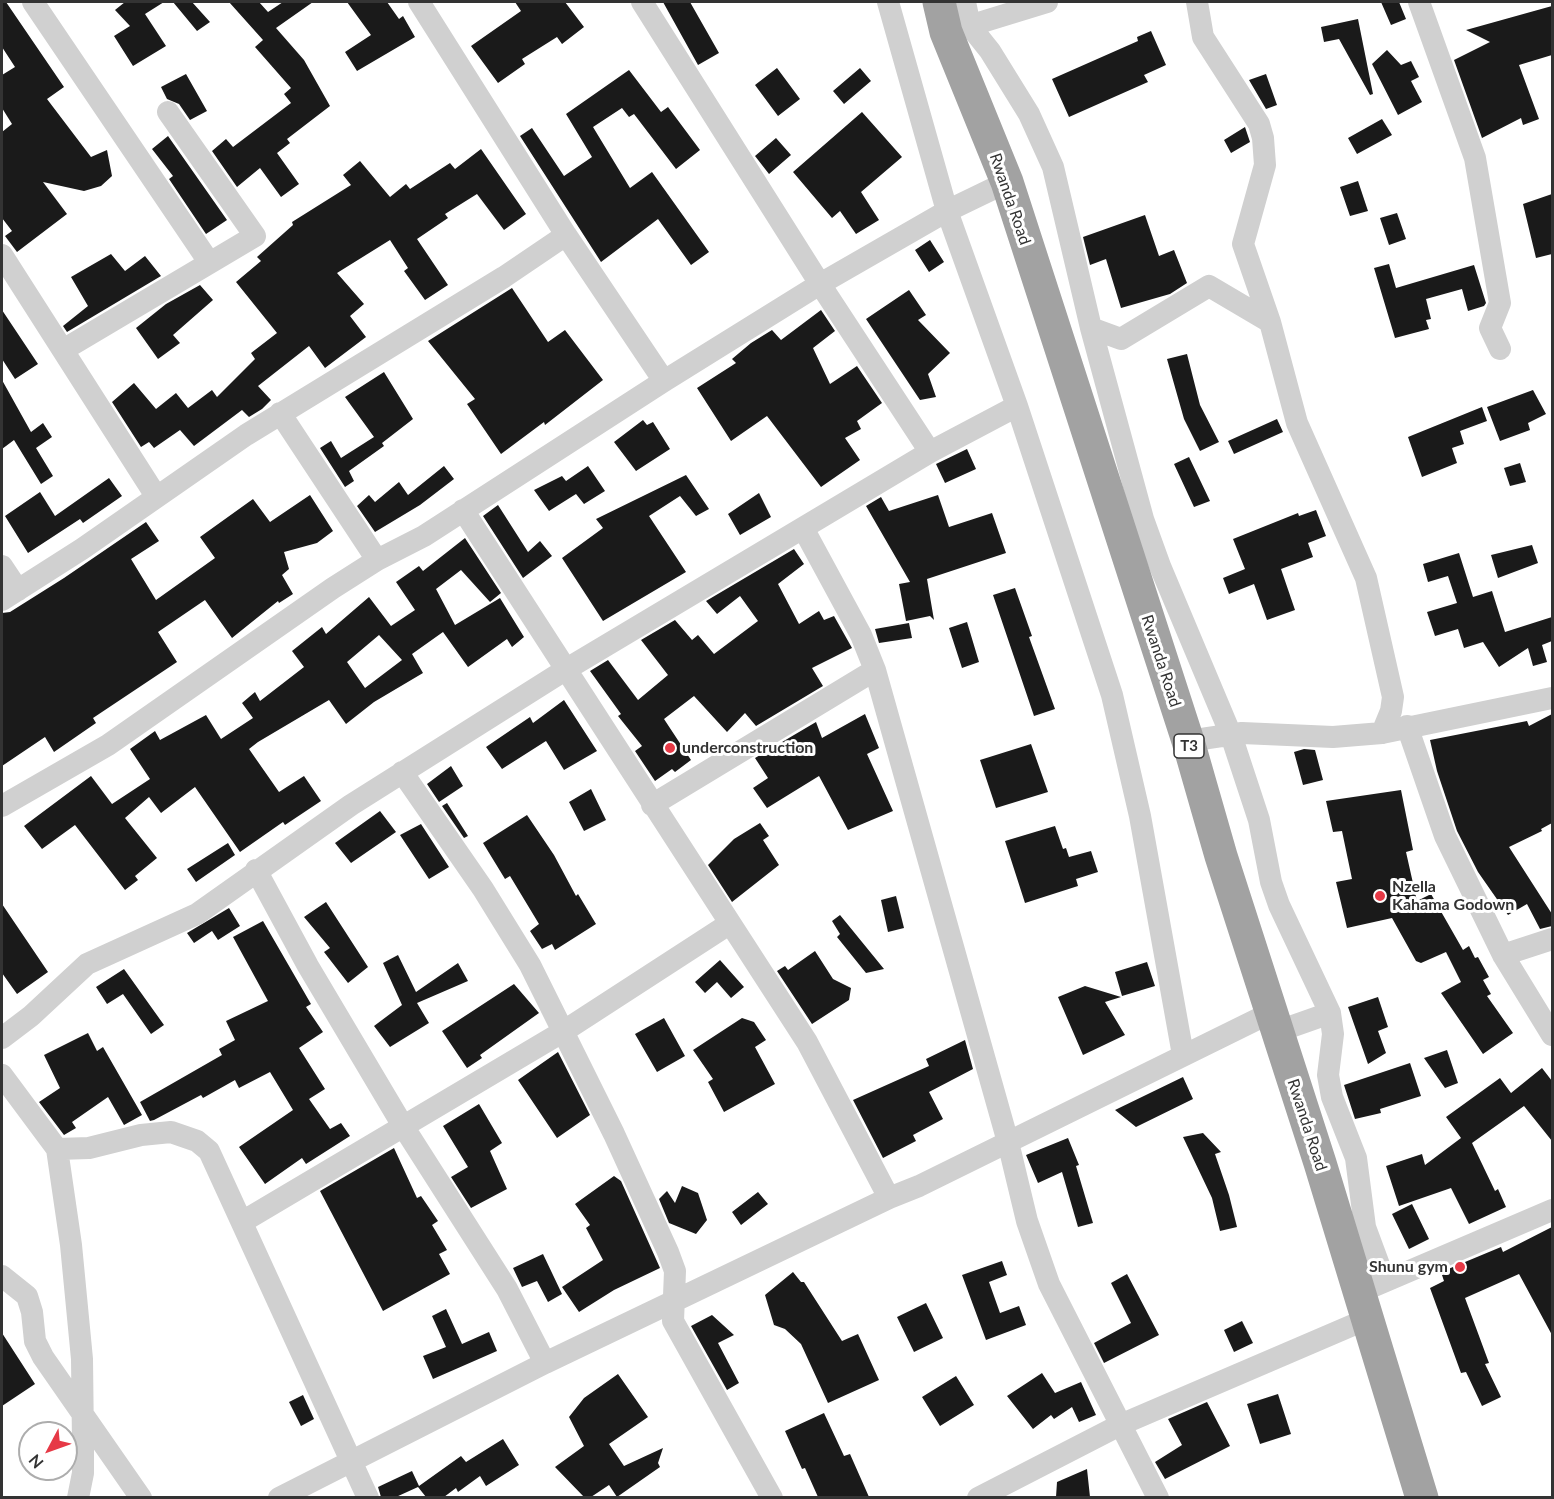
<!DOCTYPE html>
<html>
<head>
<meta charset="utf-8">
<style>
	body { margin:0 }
	#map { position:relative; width:1554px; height:1499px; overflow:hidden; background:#fff; font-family:Lato,sans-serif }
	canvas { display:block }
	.frame { position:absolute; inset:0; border:3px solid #333; pointer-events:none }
	.north { position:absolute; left:18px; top:1421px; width:60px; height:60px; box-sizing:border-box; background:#fff; border:2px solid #adadad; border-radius:50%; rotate:229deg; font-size:16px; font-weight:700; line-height:24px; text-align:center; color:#333 }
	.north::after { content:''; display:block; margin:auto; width:21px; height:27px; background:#e63946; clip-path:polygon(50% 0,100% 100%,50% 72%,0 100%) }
</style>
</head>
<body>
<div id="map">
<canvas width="1554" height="1499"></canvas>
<div class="frame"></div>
<div class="north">N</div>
</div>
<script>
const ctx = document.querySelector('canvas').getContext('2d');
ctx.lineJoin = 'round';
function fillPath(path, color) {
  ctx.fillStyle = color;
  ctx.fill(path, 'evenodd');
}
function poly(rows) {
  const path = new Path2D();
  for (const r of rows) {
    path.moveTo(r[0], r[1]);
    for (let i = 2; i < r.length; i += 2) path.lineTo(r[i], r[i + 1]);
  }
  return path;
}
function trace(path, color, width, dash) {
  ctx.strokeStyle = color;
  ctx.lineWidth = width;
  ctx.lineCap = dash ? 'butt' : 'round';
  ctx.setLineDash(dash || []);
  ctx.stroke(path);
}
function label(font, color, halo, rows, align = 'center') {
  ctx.font = font + ' Lato,sans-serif';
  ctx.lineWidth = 6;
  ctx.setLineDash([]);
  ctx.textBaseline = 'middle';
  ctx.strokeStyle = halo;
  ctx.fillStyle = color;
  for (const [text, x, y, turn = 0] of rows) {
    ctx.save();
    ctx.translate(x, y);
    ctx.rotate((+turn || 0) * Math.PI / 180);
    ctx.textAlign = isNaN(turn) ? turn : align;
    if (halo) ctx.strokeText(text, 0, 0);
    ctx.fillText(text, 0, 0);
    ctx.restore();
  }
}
fillPath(poly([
	[2,2,6,2,64,87,47,99,91,157,107,150,112,176,101,186,84,191,43,182,67,214,17,252,5,236,12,231,2,218,2,132,12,124,2,108,2,75,15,67,2,47],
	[125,2,164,2,145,14,166,46,133,66,114,36,130,26,115,10],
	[173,2,192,2,210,22,197,31],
	[229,2,259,2,268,12,283,2,313,2,276,28,304,60,330,106,287,139,290,143,277,153,299,184,281,197,260,168,237,187,212,151,226,139,233,147,291,103,284,94,291,88,255,47,263,40],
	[347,2,387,2,399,19,403,16,415,37,357,71,345,52,371,35],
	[515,2,565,2,584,27,562,44,557,37,522,59,525,64,498,83,471,46,521,11],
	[663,2,690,2,719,53,698,65],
	[1381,2,1399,2,1406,19,1391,25],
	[1552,6,1552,55,1519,65,1539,119,1523,125,1521,118,1482,138,1454,60,1490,42,1466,30],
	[1358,19,1373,94,1370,95,1339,39,1324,42,1321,27],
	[1151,31,1166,65,1144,75,1148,82,1069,117,1052,79,1138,41,1137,37],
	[1387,50,1401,65,1411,61,1419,77,1411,81,1422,102,1398,115,1372,64],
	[777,68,800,99,778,116,755,85],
	[860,68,871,81,844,104,833,91],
	[629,70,661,112,668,107,700,150,676,169,634,114,629,117,622,108,593,127,630,188,652,172,709,252,691,265,658,219,601,262,520,136,532,128,564,176,592,157,566,114],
	[186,74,207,111,190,120,179,104,167,99,161,87],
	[1266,74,1277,105,1266,109,1249,80],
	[862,112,902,157,861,192,879,220,856,234,840,211,832,218,793,172],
	[1382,119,1392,135,1357,154,1348,138],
	[1245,127,1250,142,1231,153,1224,140],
	[168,136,227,220,206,234,169,179,173,176,152,149],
	[776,138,791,155,769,174,755,156],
	[481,149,526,214,504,230,477,194,445,214,448,218,417,239,448,285,425,300,404,271,408,268,390,240,337,273,364,304,350,316,366,337,325,368,309,346,258,386,271,400,262,409,249,417,242,410,194,446,180,430,154,448,149,442,141,447,112,402,134,383,156,409,176,393,188,408,212,390,217,397,255,359,251,353,277,333,236,282,261,261,257,257,293,225,292,222,351,185,343,175,360,161,390,197,406,184,410,189,450,163,455,169],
	[1358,181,1368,211,1350,216,1340,187],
	[1552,194,1552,254,1536,258,1523,204],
	[1397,213,1406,239,1389,245,1380,218],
	[1145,215,1159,256,1174,250,1187,283,1170,294,1121,308,1106,259,1090,265,1083,237],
	[930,240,944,262,929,272,915,250],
	[111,254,125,271,145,256,161,276,67,332,63,326,88,306,71,277],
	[1389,264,1396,288,1474,265,1486,303,1484,306,1468,311,1462,289,1426,299,1431,319,1426,320,1429,329,1395,338,1374,268],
	[200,285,213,300,173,335,180,343,158,359,136,328,166,304],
	[512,288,548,342,565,330,603,380,545,425,544,422,501,454,467,404,475,399,428,341],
	[909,290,926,315,918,320,950,353,928,374,936,397,920,400,866,319],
	[2,310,38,364,15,379,2,359],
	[821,310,835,331,813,348,830,384,857,366,882,403,857,421,861,429,845,438,860,460,821,487,767,416,731,441,697,388,736,363,732,359,751,343,772,330,781,340],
	[1187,354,1200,405,1219,442,1200,451,1184,419,1167,359],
	[384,372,413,419,382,443,384,446,349,471,354,481,345,487,320,448,331,441,341,458,374,437,345,397],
	[2,380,31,432,43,423,52,437,36,448,53,476,41,484,14,440,2,449],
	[1533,390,1546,414,1528,423,1530,430,1500,441,1487,407],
	[1482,407,1487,421,1460,431,1464,444,1452,448,1457,463,1422,477,1408,437],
	[1277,419,1283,432,1234,454,1228,441],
	[643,420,647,425,653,422,670,449,636,471,614,442],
	[967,449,976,469,945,483,936,464],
	[1189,457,1210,501,1194,507,1174,464],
	[1520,463,1526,482,1510,486,1504,468],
	[444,466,454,479,420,505,375,532,357,506,369,495,375,502,399,482,408,495],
	[588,466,605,491,584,504,576,494,549,511,534,490,562,476,566,481],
	[686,475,709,509,696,516,680,496,649,516,686,572,603,621,562,558,603,528,596,519],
	[109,478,122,496,83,523,80,519,28,553,5,516,40,492,55,516],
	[759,493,771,517,740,535,728,514],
	[310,495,333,531,317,543,284,552,289,569,282,575,293,594,279,603,278,601,232,638,205,600,158,632,177,662,93,718,96,723,54,752,45,737,2,766,2,613,10,612,64,578,146,522,159,541,131,559,156,600,215,558,200,537,253,499,270,522],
	[938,495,949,527,992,513,1006,553,927,579,934,620,930,616,906,621,899,584,910,582,866,506,881,497,889,511],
	[498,505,528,552,540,541,552,556,523,578,483,516],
	[1316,510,1326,536,1308,543,1313,557,1281,569,1295,610,1267,620,1254,584,1229,594,1223,578,1245,569,1233,539,1298,513,1299,516],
	[465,538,501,593,490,602,461,570,436,589,455,625,500,598,524,637,512,647,507,639,468,667,443,632,412,654,423,673,374,702,346,724,329,700,258,742,249,749,279,792,304,776,321,801,285,825,283,822,240,852,195,787,161,813,149,797,125,818,157,858,135,876,138,880,125,890,75,825,42,849,24,826,91,776,112,804,150,779,130,749,155,731,160,740,206,715,221,739,253,718,242,703,255,692,260,701,304,667,292,651,322,627,326,634,369,597,391,626,415,610,396,582,419,566,423,571],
	[379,635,402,660,365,688,347,662],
	[1532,545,1538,563,1498,578,1491,555],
	[794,549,804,564,778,584,799,624,819,611,824,620,834,616,852,648,812,668,823,686,756,726,745,713,727,732,694,696,664,719,691,760,675,772,672,769,655,781,635,751,642,746,618,716,621,714,590,671,608,660,638,700,668,675,641,640,675,620,692,640,698,635,714,654,758,621,740,596,717,614,706,601],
	[1459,553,1473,597,1492,591,1505,632,1552,617,1552,641,1542,645,1547,662,1533,666,1528,648,1499,667,1483,642,1464,648,1458,629,1435,636,1427,612,1457,603,1448,576,1428,582,1423,564],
	[1015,588,1032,636,1029,637,1055,709,1034,716,993,595],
	[967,622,979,662,962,668,949,628],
	[909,623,912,638,879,643,875,629],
	[564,700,597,751,564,770,546,741,502,769,486,747,530,717,533,723],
	[865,714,879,748,867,754,893,811,848,830,819,776,767,808,753,788,768,778,755,758,816,722,822,738],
	[1552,714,1552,823,1541,829,1542,831,1509,847,1552,914,1552,926,1540,929,1527,904,1508,915,1478,872,1457,831,1437,771,1430,740,1527,721,1529,726],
	[1031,744,1048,792,996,808,980,760],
	[1304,749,1315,750,1323,780,1303,785,1294,752],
	[451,766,463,786,439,802,427,784],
	[591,789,606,820,584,831,569,802],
	[1401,790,1413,850,1406,852,1417,901,1431,894,1463,950,1469,946,1475,958,1478,957,1489,977,1483,980,1491,994,1487,996,1513,1033,1483,1054,1441,993,1461,982,1446,952,1421,963,1416,961,1392,918,1347,928,1336,882,1352,879,1342,831,1333,832,1326,801],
	[447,803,468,836,464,838,442,806],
	[380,811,396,832,351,863,335,843],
	[527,815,554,855,576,896,578,894,596,924,555,950,552,944,542,949,530,931,539,924,510,876,505,879,483,843],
	[760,823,769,836,763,840,779,865,732,902,708,865,734,839],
	[421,824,449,867,429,879,400,835],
	[1055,826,1063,849,1066,848,1069,857,1091,851,1098,872,1076,879,1078,886,1025,903,1005,841],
	[228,843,235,855,196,882,187,869],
	[896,896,904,928,888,932,881,900],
	[326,902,368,967,348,983,324,952,330,948,304,917],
	[2,904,48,972,17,994,2,973],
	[229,908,240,926,218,940,212,931,194,943,187,933],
	[840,915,884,969,866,973,837,937,840,934,832,921],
	[263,921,311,1004,306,1007,323,1032,299,1048,325,1089,309,1099,330,1129,341,1123,350,1136,306,1164,302,1158,265,1184,239,1147,293,1110,270,1072,239,1088,235,1080,203,1098,201,1095,154,1120,150,1121,140,1102,222,1055,219,1049,235,1040,226,1021,268,1001,233,937],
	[815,951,833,979,851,988,849,1000,812,1024,777,971,785,966,788,970],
	[398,955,416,992,458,963,468,981,417,1003,429,1023,390,1047,374,1026,402,1005,383,963],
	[720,960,744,987,731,998,717,982,705,993,695,982],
	[1147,962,1155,986,1122,996,1115,972],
	[124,969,164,1025,151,1034,123,994,107,1004,96,987],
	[514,984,539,1013,480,1055,482,1058,467,1068,442,1031],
	[1085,986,1121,997,1105,1002,1125,1035,1083,1055,1058,997],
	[1378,997,1388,1027,1378,1031,1386,1053,1368,1064,1348,1007],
	[664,1018,685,1056,657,1072,635,1034],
	[742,1018,754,1022,766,1040,755,1047,775,1084,724,1112,708,1082,713,1079,693,1050],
	[88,1033,97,1051,103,1047,142,1115,124,1125,108,1097,72,1122,76,1128,64,1135,39,1102,60,1088,44,1055],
	[965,1040,973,1069,929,1092,943,1119,913,1135,916,1141,883,1158,853,1100,929,1066,926,1059],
	[1447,1050,1458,1083,1445,1088,1424,1058],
	[558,1052,590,1115,557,1138,518,1080],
	[1410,1063,1421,1096,1380,1109,1381,1113,1355,1119,1344,1085],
	[1542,1068,1552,1081,1552,1141,1524,1106,1472,1143,1495,1191,1498,1189,1506,1207,1469,1224,1451,1188,1399,1206,1386,1166,1422,1154,1425,1165,1461,1138,1446,1117,1500,1078,1511,1093],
	[1183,1077,1193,1099,1136,1127,1115,1110],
	[479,1104,502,1143,490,1151,507,1189,471,1208,451,1177,468,1167,443,1126],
	[1203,1133,1221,1152,1215,1154,1229,1195,1237,1227,1220,1231,1212,1198,1183,1137],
	[1068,1138,1079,1165,1076,1166,1093,1223,1078,1227,1062,1172,1038,1183,1026,1155],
	[394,1148,417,1198,421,1196,438,1221,432,1225,447,1250,439,1254,450,1274,383,1311,320,1191],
	[614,1176,621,1181,660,1268,614,1290,579,1312,562,1287,603,1260,586,1228,590,1225,575,1204],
	[682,1186,698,1193,707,1220,696,1234,669,1223,659,1199,667,1191,675,1203],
	[758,1192,768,1204,741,1225,732,1212],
	[1412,1204,1429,1239,1409,1249,1392,1214],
	[1552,1227,1552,1335,1519,1274,1465,1298,1489,1363,1485,1364,1501,1397,1482,1406,1466,1372,1461,1373,1430,1288,1444,1281,1441,1272,1501,1247,1503,1252],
	[543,1254,562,1294,548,1302,537,1281,522,1287,513,1268],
	[1002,1261,1007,1275,989,1282,1000,1313,1019,1306,1026,1325,986,1340,962,1275],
	[793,1272,801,1282,804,1282,842,1341,858,1334,879,1380,828,1403,801,1344,785,1329,774,1325,765,1295],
	[1127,1274,1159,1335,1104,1363,1094,1343,1131,1323,1111,1283],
	[926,1303,943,1338,914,1352,897,1317],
	[446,1309,462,1344,489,1332,497,1351,433,1379,423,1356,446,1347,432,1316],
	[712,1315,734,1335,718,1343,739,1383,727,1390,691,1326],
	[1242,1321,1253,1343,1234,1352,1224,1330],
	[2,1333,35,1384,2,1406],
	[1042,1373,1055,1393,1081,1382,1096,1415,1079,1422,1072,1407,1054,1419,1051,1415,1033,1429,1007,1396],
	[618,1374,648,1417,609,1444,624,1466,663,1448,658,1463,660,1467,617,1497,609,1485,591,1497,584,1497,555,1467,584,1446,569,1417,584,1398],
	[956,1376,974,1405,940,1426,922,1397],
	[1278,1394,1291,1434,1260,1444,1247,1404],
	[303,1395,314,1419,301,1426,289,1402],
	[1207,1402,1230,1446,1165,1479,1155,1462,1182,1445,1168,1419],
	[824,1413,844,1456,850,1454,869,1497,818,1497,805,1468,802,1469,785,1431],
	[503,1439,519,1465,486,1486,480,1476,458,1492,456,1488,444,1497,426,1497,418,1487,396,1497,381,1497,378,1487,412,1471,419,1486,461,1456,466,1462],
	[1087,1469,1090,1497,1056,1497,1057,1482]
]), '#1a1a1a');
trace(poly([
	[33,2,209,262],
	[419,2,566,235,664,381],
	[642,2,820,284,930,452],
	[888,2,947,211,1017,406,1112,695,1140,816,1183,1055],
	[965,2,970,26,990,51,1029,114,1053,167,1091,328,1143,519,1160,566,1231,735,1259,820,1271,882,1279,905,1330,1013,1333,1034,1328,1075,1332,1097,1356,1158,1365,1227,1385,1281],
	[1197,2,1203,37,1259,124,1263,138,1265,165,1243,244,1270,322,1297,423,1366,578,1393,697,1391,711,1382,733],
	[1419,2,1475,158,1500,303,1490,328,1500,349],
	[959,29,1047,2],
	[2,255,156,496],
	[1091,328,1121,339,1209,286,1270,322],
	[63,350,255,236,168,112],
	[280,413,377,560],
	[463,510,807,1042,889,1198],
	[803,528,861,635,875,670,1008,1142,1027,1221,1049,1284,1158,1498],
	[2,566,18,590],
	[2,600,82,549,246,435,504,277,566,235],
	[1407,726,1445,836,1503,955,1552,1035],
	[1188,741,1242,733,1333,737,1382,733,1552,698],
	[402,772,483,889,530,965,614,1134,668,1252,675,1271,673,1321,772,1498],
	[652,805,875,670],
	[2,806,108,745,333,588,377,560,424,536,664,381,820,284,947,211,1007,182],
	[256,870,308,966,403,1126,507,1289,545,1363],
	[1503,955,1552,939],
	[1276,1032,1330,1013],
	[2,1038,31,1016,87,964,197,914,351,805,565,670,930,452,1017,406],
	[2,1075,57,1149,89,1148,141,1135,171,1132,197,1141,209,1151,368,1498],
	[57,1149,71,1245,82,1359,83,1443,83,1473,78,1498],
	[242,1222,564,1031,729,924],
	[2,1276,27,1296,32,1312,35,1341,43,1357,141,1498],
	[1372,1287,1552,1210],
	[279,1498,545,1363,889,1198,919,1186,1270,1013],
	[978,1498,1120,1425,1367,1319]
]), '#d0d0d0', 22);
trace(poly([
	[939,2,946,32,1007,182,1188,741,1221,856,1320,1163,1422,1498]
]), '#a2a2a2', 33);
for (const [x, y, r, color] of [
	[670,748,6,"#e63946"],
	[1380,896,6,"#e63946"],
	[1460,1267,6,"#e63946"]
]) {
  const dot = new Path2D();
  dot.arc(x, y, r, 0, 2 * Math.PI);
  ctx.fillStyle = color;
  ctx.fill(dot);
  trace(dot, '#fff', 2);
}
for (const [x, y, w] of [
	[1189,746,30]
]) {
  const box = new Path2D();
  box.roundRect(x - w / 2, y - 12, w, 24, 4.5);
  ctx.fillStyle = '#fff';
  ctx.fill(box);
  trace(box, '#333', 1.5);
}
label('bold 15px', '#333', null, [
	["T3",1189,746]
]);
label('16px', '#333', '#fff', [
	["Rwanda Road",1010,199,71],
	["Rwanda Road",1161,661,72],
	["Rwanda Road",1307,1125,72]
]);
label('bold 16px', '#333', '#fff', [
	["underconstruction",682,748],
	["Nzella",1392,887],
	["Kahama Godown",1392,905],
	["Shunu gym",1448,1267,"right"]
], 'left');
</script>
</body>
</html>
